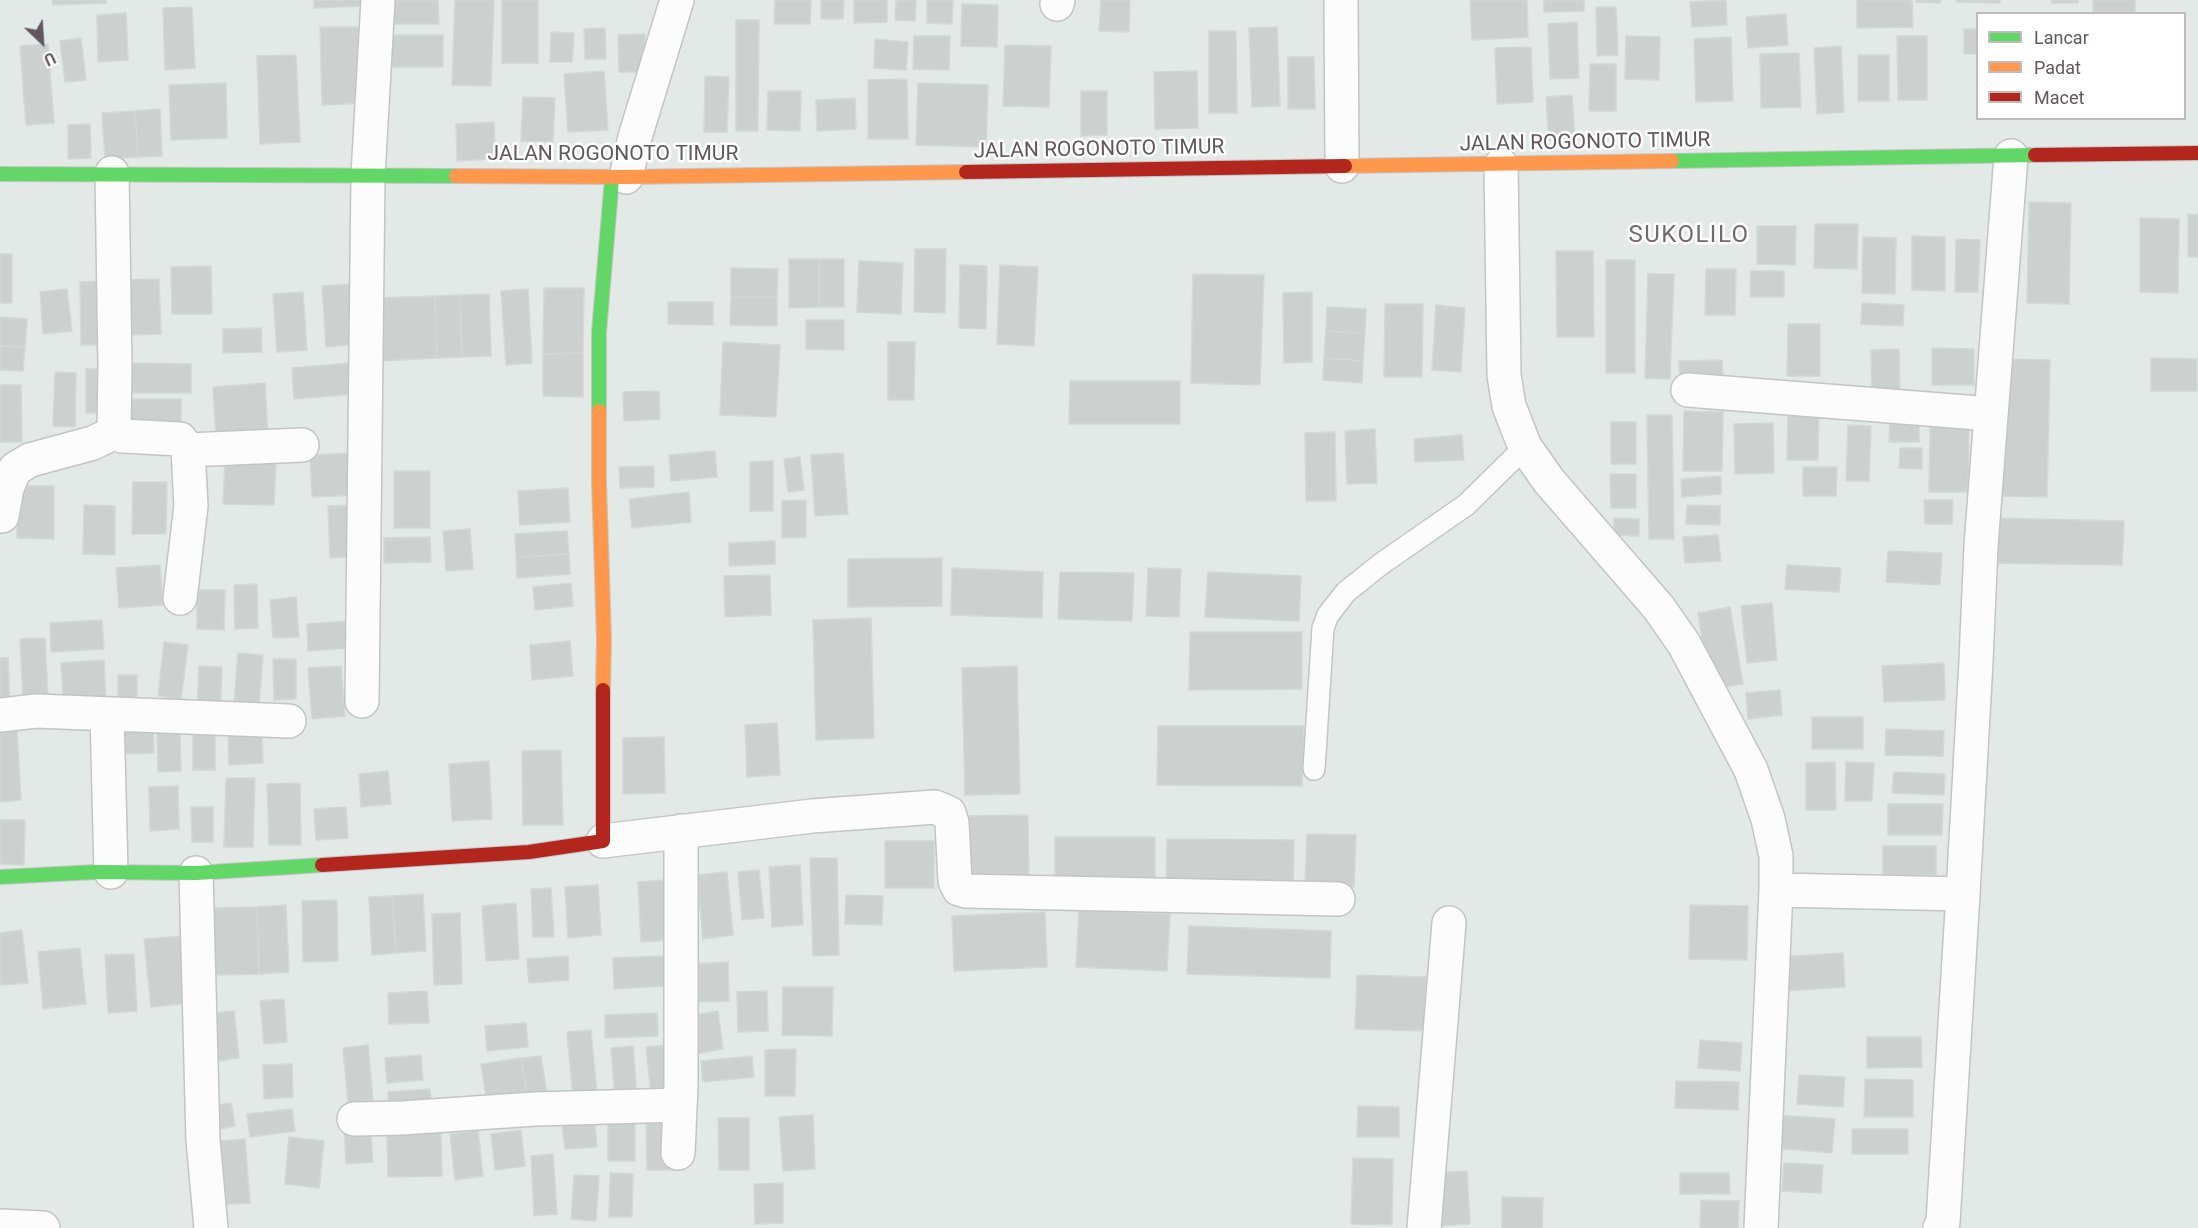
<!DOCTYPE html>
<html>
<head>
<meta charset="utf-8">
<style>
	body { margin:0 }
	#map { position:relative; width:2198px; height:1228px; overflow:hidden; background:#e2e9e7; font-family:Roboto,sans-serif }
	canvas { display:block }
	.legend { position:absolute; left:1976px; top:12px; width:210px; height:108px; box-sizing:border-box; background:#fff; border:2px solid #c0bcbe; margin:0; padding:8px 10px; list-style:none; font-size:18px; color:#61585d }
	.legend li { display:flex; align-items:center; gap:12px; height:30px }
	.legend b { width:30px; border:2px solid #c0bcbe }
	.north { position:absolute; left:12px; top:12px; width:60px; height:60px; -webkit-text-stroke:4px #fff; paint-order:stroke; rotate:155deg; font-size:16px; font-weight:700; line-height:24px; text-align:center; color:#61585d }
	.north::after { content:''; display:block; margin:auto; width:21px; height:27px; background:#61585d; clip-path:polygon(50% 0,100% 100%,50% 72%,0 100%) }
</style>
</head>
<body>
<div id="map">
<canvas width="2198" height="1228"></canvas>
<ul class="legend">
<li><b style="height:8px;background:#63d668"></b>Lancar</li>
<li><b style="height:8px;background:#ff974d"></b>Padat</li>
<li><b style="height:8px;background:#b3261e"></b>Macet</li>
</ul>
<div class="north">U</div>
</div>
<script>
const ctx = document.querySelector('canvas').getContext('2d');
ctx.lineJoin = 'round';
function fillPath(path, color) {
  ctx.fillStyle = color;
  ctx.fill(path, 'evenodd');
}
function poly(rows) {
  const path = new Path2D();
  for (const r of rows) {
    path.moveTo(r[0], r[1]);
    for (let i = 2; i < r.length; i += 2) path.lineTo(r[i], r[i + 1]);
  }
  return path;
}
function trace(path, color, width, dash) {
  ctx.strokeStyle = color;
  ctx.lineWidth = width;
  ctx.lineCap = dash ? 'butt' : 'round';
  ctx.setLineDash(dash || []);
  ctx.stroke(path);
}
function label(font, color, halo, rows, align = 'center') {
  ctx.font = font + ' Roboto,sans-serif';
  ctx.lineWidth = 5;
  ctx.setLineDash([]);
  ctx.textBaseline = 'middle';
  ctx.strokeStyle = halo;
  ctx.fillStyle = color;
  for (const [text, x, y, turn = 0] of rows) {
    ctx.save();
    ctx.translate(x, y);
    ctx.rotate((+turn || 0) * Math.PI / 180);
    ctx.textAlign = isNaN(turn) ? turn : align;
    if (halo) ctx.strokeText(text, 0, 0);
    ctx.fillText(text, 0, 0);
    ctx.restore();
  }
}
const building = poly([
	[52,0,106,0,106,3,53,5,52,0],
	[314,0,363,0,363,6,314,8,314,0],
	[390,0,438,0,439,24,390,24,390,0],
	[455,0,494,0,491,86,452,85,455,0],
	[502,0,538,0,538,63,502,63,502,0],
	[775,0,811,0,810,24,774,24,775,0],
	[821,0,844,0,843,19,821,19,821,0],
	[854,0,887,0,887,22,854,23,854,0],
	[896,0,916,0,915,21,895,20,896,0],
	[927,0,953,0,952,24,927,23,927,0],
	[1101,0,1130,0,1129,32,1099,31,1101,0],
	[1470,0,1527,0,1528,37,1472,40,1470,0],
	[1544,0,1584,0,1584,11,1544,12,1544,0],
	[1726,0,1727,25,1692,27,1690,2,1726,0],
	[1857,0,1912,0,1913,27,1857,28,1857,0],
	[1916,0,1940,0,1940,3,1916,2,1916,0],
	[1957,0,2000,0,2000,3,1957,2,1957,0],
	[2052,0,2078,0,2078,3,2052,3,2052,0],
	[2093,0,2135,0,2135,14,2093,14,2093,0],
	[962,4,998,5,997,47,961,46,962,4],
	[192,7,195,68,165,70,163,8,192,7],
	[1596,7,1616,7,1618,55,1597,56,1596,7],
	[126,13,128,60,98,62,97,15,126,13],
	[1786,14,1788,45,1748,48,1746,17,1786,14],
	[736,20,759,20,758,131,736,131,736,20],
	[1577,22,1579,78,1550,79,1548,24,1577,22],
	[320,27,361,27,362,103,322,105,320,27],
	[1277,27,1280,106,1252,107,1249,28,1277,27],
	[605,28,606,59,585,59,584,29,605,28],
	[1964,29,1978,29,1978,54,1964,54,1964,29],
	[1209,31,1236,31,1237,113,1209,113,1209,31],
	[551,32,574,33,572,62,550,62,551,32],
	[645,34,645,72,619,72,618,35,645,34],
	[392,35,443,35,443,67,392,67,392,35],
	[914,36,950,36,949,70,913,69,914,36],
	[1626,36,1660,37,1659,80,1625,79,1626,36],
	[1897,36,1927,36,1927,100,1898,100,1897,36],
	[1731,37,1733,101,1696,102,1694,39,1731,37],
	[81,38,86,80,65,82,60,41,81,38],
	[875,39,908,42,906,70,874,68,875,39],
	[48,44,54,123,26,125,20,46,48,44],
	[1005,45,1051,46,1049,107,1003,106,1005,45],
	[1841,46,1844,112,1817,114,1814,48,1841,46],
	[1531,47,1533,102,1497,104,1495,48,1531,47],
	[1799,53,1801,107,1761,108,1760,54,1799,53],
	[296,55,300,142,260,144,257,56,296,55],
	[1858,55,1889,55,1889,101,1858,101,1858,55],
	[1288,57,1314,57,1315,109,1288,109,1288,57],
	[1590,64,1616,64,1616,111,1589,111,1590,64],
	[604,71,608,130,568,132,564,74,604,71],
	[1197,71,1198,128,1155,129,1154,72,1197,71],
	[705,76,729,77,727,132,704,132,705,76],
	[907,79,908,139,868,139,868,80,907,79],
	[226,83,227,138,171,140,169,85,226,83],
	[918,83,988,85,986,147,916,145,918,83],
	[768,91,801,91,800,131,767,130,768,91],
	[1081,91,1107,91,1107,135,1081,136,1081,91],
	[1572,95,1575,139,1549,140,1546,97,1572,95],
	[523,97,555,98,553,142,521,141,523,97],
	[855,98,856,129,817,131,816,100,855,98],
	[160,109,162,156,138,157,135,111,160,109],
	[135,111,138,157,105,159,102,113,135,111],
	[494,122,495,159,457,161,456,124,494,122],
	[90,124,91,158,68,159,68,125,90,124],
	[2029,202,2071,203,2069,304,2027,303,2029,202],
	[2188,214,2198,215,2198,257,2188,257,2188,214],
	[2140,218,2179,219,2178,293,2140,292,2140,218],
	[1815,224,1858,224,1857,269,1814,268,1815,224],
	[1757,226,1796,226,1795,265,1757,264,1757,226],
	[1912,236,1945,237,1945,291,1912,290,1912,236],
	[1863,237,1896,238,1895,294,1862,293,1863,237],
	[1956,239,1980,240,1978,292,1955,292,1956,239],
	[915,249,946,249,945,313,914,312,915,249],
	[1556,251,1593,251,1594,337,1557,337,1556,251],
	[0,254,12,254,12,303,0,303,0,254],
	[789,259,819,259,819,307,789,308,789,259],
	[819,259,844,259,844,307,819,307,819,259],
	[1606,260,1635,260,1635,373,1606,373,1606,260],
	[859,261,903,263,901,314,857,312,859,261],
	[960,265,987,266,986,329,959,328,960,265],
	[1000,265,1038,267,1034,346,997,344,1000,265],
	[211,266,212,314,172,314,171,267,211,266],
	[731,268,778,269,777,297,731,297,731,268],
	[1706,269,1736,269,1735,315,1705,315,1706,269],
	[1751,271,1784,271,1784,297,1750,297,1751,271],
	[1193,274,1264,275,1260,385,1191,383,1193,274],
	[1648,274,1674,274,1670,379,1645,378,1648,274],
	[159,279,161,334,121,335,120,280,159,279],
	[108,281,109,345,81,345,80,282,108,281],
	[356,284,360,344,326,347,322,286,356,284],
	[544,288,584,288,583,353,543,354,544,288],
	[67,289,72,331,43,334,40,292,67,289],
	[528,289,532,363,506,365,501,291,528,289],
	[303,292,307,350,277,352,273,294,303,292],
	[1312,292,1312,362,1284,363,1283,293,1312,292],
	[489,294,491,356,462,357,460,295,489,294],
	[460,295,462,357,437,358,435,296,460,295],
	[435,296,437,358,378,361,375,298,435,296],
	[731,297,777,297,777,326,730,325,731,297],
	[668,302,713,302,713,325,668,324,668,302],
	[1862,303,1904,305,1903,326,1861,324,1862,303],
	[1385,304,1423,304,1422,377,1384,377,1385,304],
	[1436,305,1465,308,1461,372,1432,370,1436,305],
	[1327,307,1366,309,1365,333,1326,331,1327,307],
	[0,317,27,319,25,347,0,346,0,317],
	[806,320,844,320,844,350,806,349,806,320],
	[1788,324,1820,324,1820,376,1787,376,1788,324],
	[261,328,262,352,223,353,223,329,261,328],
	[1326,331,1365,333,1363,361,1324,358,1326,331],
	[723,342,780,345,776,417,720,415,723,342],
	[888,342,915,342,914,400,888,400,888,342],
	[0,346,25,347,23,371,0,370,0,346],
	[1932,348,1974,349,1974,385,1932,385,1932,348],
	[1899,349,1900,398,1872,399,1871,350,1899,349],
	[583,353,583,397,543,396,543,354,583,353],
	[1324,358,1363,361,1362,383,1323,380,1324,358],
	[2151,358,2197,359,2197,391,2151,391,2151,358],
	[1999,359,2050,360,2047,497,1997,496,1999,359],
	[1722,360,1723,378,1680,379,1679,361,1722,360],
	[130,363,191,364,191,393,129,393,130,363],
	[352,363,354,394,294,399,292,368,352,363],
	[86,369,107,369,107,413,86,413,86,369],
	[55,372,76,373,75,427,53,426,55,372],
	[1070,381,1180,381,1180,424,1069,424,1070,381],
	[265,383,268,436,216,439,213,387,265,383],
	[0,385,21,385,22,442,0,442,0,385],
	[659,391,660,419,624,421,623,392,659,391],
	[124,399,181,399,181,430,124,430,124,399],
	[1788,405,1819,406,1818,460,1787,460,1788,405],
	[1684,411,1723,412,1722,471,1683,471,1684,411],
	[1890,414,1919,414,1919,442,1889,442,1890,414],
	[1647,415,1672,415,1674,539,1649,539,1647,415],
	[1611,422,1636,422,1636,464,1611,464,1611,422],
	[1773,423,1774,473,1735,474,1734,424,1773,423],
	[1848,425,1871,426,1869,481,1846,481,1848,425],
	[1930,427,1969,427,1968,492,1929,492,1930,427],
	[1375,429,1377,483,1347,484,1345,431,1375,429],
	[1335,432,1336,501,1306,501,1305,433,1335,432],
	[1462,435,1464,460,1415,462,1414,439,1462,435],
	[1900,448,1922,448,1922,469,1899,468,1900,448],
	[715,451,717,477,671,481,669,455,715,451],
	[355,453,357,495,312,497,310,455,355,453],
	[843,453,848,514,815,516,811,455,843,453],
	[800,457,804,490,788,492,784,459,800,457],
	[225,460,276,461,274,505,223,504,225,460],
	[773,461,773,511,750,511,750,462,773,461],
	[654,466,654,487,620,488,619,467,654,466],
	[1803,467,1837,467,1836,496,1803,496,1803,467],
	[394,471,430,471,430,528,394,528,394,471],
	[1610,474,1636,474,1636,508,1611,508,1610,474],
	[1721,476,1721,494,1682,497,1681,479,1721,476],
	[133,482,167,482,166,534,132,534,133,482],
	[18,486,54,486,54,539,17,538,18,486],
	[568,488,570,522,520,525,518,491,568,488],
	[689,492,691,522,632,528,629,499,689,492],
	[806,500,806,537,782,538,782,501,806,500],
	[1924,500,1953,500,1952,524,1925,524,1924,500],
	[84,505,115,506,115,555,83,554,84,505],
	[356,505,358,556,330,558,328,506,356,505],
	[1687,505,1720,506,1720,525,1686,524,1687,505],
	[1614,518,1639,519,1639,536,1614,535,1614,518],
	[1990,518,2124,521,2122,565,1989,563,1990,518],
	[470,529,473,569,446,571,443,531,470,529],
	[567,531,569,554,516,557,515,534,567,531],
	[1718,535,1721,561,1685,563,1683,537,1718,535],
	[430,537,431,562,384,563,384,538,430,537],
	[775,541,775,564,729,566,729,543,775,541],
	[1888,551,1942,553,1940,585,1886,582,1888,551],
	[569,554,570,574,517,578,516,557,569,554],
	[942,558,942,606,848,607,848,559,942,558],
	[160,565,163,605,119,608,116,568,160,565],
	[1787,565,1841,568,1839,592,1785,589,1787,565],
	[952,568,1043,572,1042,618,951,615,952,568],
	[1148,568,1181,569,1179,617,1146,616,1148,568],
	[1060,572,1134,573,1132,621,1058,619,1060,572],
	[1208,572,1301,576,1299,621,1205,617,1208,572],
	[770,575,771,615,725,617,724,576,770,575],
	[571,583,573,606,535,610,533,587,571,583],
	[257,584,258,628,235,629,234,585,257,584],
	[197,590,225,590,224,630,197,629,197,590],
	[296,597,299,637,273,638,270,600,296,597],
	[1772,603,1777,660,1747,663,1741,606,1772,603],
	[1730,607,1743,684,1710,689,1698,613,1730,607],
	[871,618,874,738,816,740,813,620,871,618],
	[102,620,104,649,51,652,50,623,102,620],
	[348,621,350,648,308,651,307,624,348,621],
	[1190,632,1302,632,1302,689,1189,690,1190,632],
	[45,638,48,699,23,700,20,639,45,638],
	[570,641,573,676,532,680,530,645,570,641],
	[164,642,188,645,181,699,158,696,164,642],
	[238,653,263,655,258,716,233,714,238,653],
	[0,658,8,658,10,703,0,704,0,658],
	[273,659,296,659,296,699,274,700,273,659],
	[104,660,106,706,64,708,61,663,104,660],
	[1944,663,1945,700,1884,702,1882,666,1944,663],
	[199,666,222,667,220,713,197,712,199,666],
	[341,666,345,716,312,719,308,668,341,666],
	[1017,666,1020,794,965,795,962,668,1017,666],
	[118,675,137,675,137,710,118,710,118,675],
	[1780,690,1782,715,1748,719,1746,693,1780,690],
	[1812,717,1863,717,1863,749,1812,749,1812,717],
	[153,721,154,753,115,754,114,722,153,721],
	[777,723,780,775,747,777,745,725,777,723],
	[1158,726,1304,726,1302,786,1157,785,1158,726],
	[1886,729,1944,731,1943,756,1885,755,1886,729],
	[17,730,21,800,0,802,0,731,17,730],
	[262,730,263,763,229,765,228,731,262,730],
	[180,731,181,771,158,772,157,732,180,731],
	[193,731,215,731,215,770,193,770,193,731],
	[664,737,665,793,623,794,623,738,664,737],
	[561,750,563,825,523,825,522,751,561,750],
	[489,761,492,819,452,821,449,764,489,761],
	[1835,762,1836,810,1806,810,1806,763,1835,762],
	[1846,762,1874,763,1872,801,1845,801,1846,762],
	[388,771,391,804,361,807,359,774,388,771],
	[1894,772,1945,774,1944,795,1892,793,1894,772],
	[226,778,255,778,253,847,224,847,226,778],
	[300,783,301,845,269,845,267,784,300,783],
	[178,786,179,829,150,831,149,787,178,786],
	[1888,804,1943,804,1942,835,1888,835,1888,804],
	[191,807,213,807,213,842,192,842,191,807],
	[346,807,348,838,316,840,314,809,346,807],
	[1028,815,1029,883,967,884,966,816,1028,815],
	[0,820,25,820,24,865,0,864,0,820],
	[1307,834,1356,835,1354,887,1305,886,1307,834],
	[1055,837,1155,837,1155,891,1055,890,1055,837],
	[1167,839,1294,840,1293,894,1166,893,1167,839],
	[885,841,934,841,934,888,885,888,885,841],
	[1883,846,1936,846,1936,875,1883,875,1883,846],
	[810,858,837,858,839,955,813,956,810,858],
	[800,865,803,925,772,927,769,867,800,865],
	[759,870,764,918,742,920,738,872,759,870],
	[727,872,733,935,703,939,697,875,727,872],
	[666,880,670,940,641,942,638,882,666,880],
	[598,885,601,935,568,938,565,887,598,885],
	[551,888,554,937,533,937,531,889,551,888],
	[423,894,426,951,396,953,392,896,423,894],
	[846,895,883,896,882,925,845,924,846,895],
	[392,896,396,953,372,955,369,897,392,896],
	[337,900,338,961,303,962,302,901,337,900],
	[516,903,519,959,486,961,482,906,516,903],
	[286,905,289,972,259,974,257,907,286,905],
	[1690,905,1748,906,1747,960,1689,959,1690,905],
	[257,907,259,974,213,975,212,908,257,907],
	[1079,911,1170,914,1167,971,1076,967,1079,911],
	[1045,912,1047,967,954,971,952,916,1045,912],
	[460,913,462,984,434,985,432,914,460,913],
	[1189,926,1331,931,1330,978,1187,974,1189,926],
	[22,930,28,983,0,985,0,933,22,930],
	[184,936,190,1003,151,1007,144,939,184,936],
	[80,948,86,1004,43,1009,38,952,80,948],
	[1843,953,1845,987,1783,991,1780,957,1843,953],
	[134,954,137,1011,108,1013,105,955,134,954],
	[568,956,569,980,529,983,527,959,568,956],
	[664,956,664,986,614,989,613,958,664,956],
	[728,962,729,1001,693,1002,691,964,728,962],
	[1357,975,1426,977,1424,1031,1355,1029,1357,975],
	[783,987,833,987,832,1036,782,1035,783,987],
	[427,991,429,1023,389,1024,388,993,427,991],
	[767,991,768,1031,738,1032,737,992,767,991],
	[284,999,287,1042,264,1044,260,1001,284,999],
	[234,1011,239,1058,211,1062,206,1014,234,1011],
	[718,1011,723,1049,695,1054,689,1016,718,1011],
	[657,1013,658,1036,605,1038,605,1015,657,1013],
	[526,1023,528,1047,487,1051,485,1026,526,1023],
	[591,1030,597,1093,573,1096,567,1032,591,1030],
	[1867,1037,1921,1037,1922,1067,1867,1068,1867,1037],
	[1700,1040,1742,1043,1740,1071,1698,1068,1700,1040],
	[368,1045,373,1100,348,1102,343,1048,368,1045],
	[671,1045,676,1092,651,1094,646,1047,671,1045],
	[633,1046,637,1097,615,1099,611,1048,633,1046],
	[796,1049,795,1096,765,1096,765,1050,796,1049],
	[421,1055,423,1080,387,1083,385,1058,421,1055],
	[541,1056,548,1101,528,1103,521,1058,541,1056],
	[752,1056,754,1077,703,1082,701,1061,752,1056],
	[521,1058,528,1103,488,1110,481,1064,521,1058],
	[292,1064,293,1097,264,1099,263,1065,292,1064],
	[1799,1075,1845,1077,1843,1107,1797,1104,1799,1075],
	[1865,1079,1913,1080,1913,1117,1864,1117,1865,1079],
	[1676,1081,1739,1082,1738,1110,1675,1108,1676,1081],
	[430,1089,432,1112,389,1115,388,1092,430,1089],
	[231,1103,235,1126,215,1130,212,1106,231,1103],
	[1358,1106,1399,1107,1399,1137,1357,1137,1358,1106],
	[292,1109,295,1131,250,1137,247,1114,292,1109],
	[594,1114,597,1147,565,1149,561,1117,594,1114],
	[813,1115,815,1169,783,1171,779,1117,813,1115],
	[1777,1115,1835,1119,1832,1153,1774,1148,1777,1115],
	[671,1118,673,1170,647,1170,646,1119,671,1118],
	[718,1118,749,1118,749,1170,719,1170,718,1118],
	[635,1119,635,1161,608,1161,608,1120,635,1119],
	[370,1124,373,1162,346,1164,344,1126,370,1124],
	[1852,1129,1908,1129,1908,1154,1852,1154,1852,1129],
	[521,1130,525,1166,495,1170,491,1134,521,1130],
	[478,1131,483,1176,455,1180,450,1134,478,1131],
	[441,1133,442,1176,388,1177,387,1134,441,1133],
	[289,1137,324,1141,319,1188,285,1184,289,1137],
	[245,1139,250,1203,214,1205,209,1142,245,1139],
	[553,1154,557,1214,534,1216,531,1156,553,1154],
	[1353,1158,1393,1159,1392,1225,1351,1224,1353,1158],
	[1784,1163,1823,1165,1821,1193,1782,1191,1784,1163],
	[1467,1171,1470,1224,1440,1226,1437,1173,1467,1171],
	[610,1173,633,1174,632,1217,609,1217,610,1173],
	[1680,1173,1729,1173,1730,1194,1680,1194,1680,1173],
	[574,1175,599,1176,596,1221,571,1219,574,1175],
	[783,1183,783,1223,755,1224,754,1184,783,1183],
	[1502,1197,1543,1198,1542,1228,1502,1228,1502,1197],
	[1701,1200,1739,1201,1738,1228,1700,1228,1701,1200]
]);
fillPath(building, '#ccd1cf');
trace(building, '#d1d8d6', 1.5);
const lane = poly([
	[1314,769,1323,628,1328,615,1346,592,1381,564,1466,505,1525,447]
]);
const street = poly([
	[1341,0,1342,166],
	[1057,4,1058,0],
	[1501,165,1504,375,1509,406,1525,447,1549,481,1659,608,1684,644,1751,770,1768,819,1776,856,1776,890,1761,1228],
	[112,173,115,367,114,429,119,435,122,436,180,439,188,450,191,506,180,598],
	[626,177,635,137,677,0],
	[1688,390,1991,414],
	[188,450,302,445],
	[2,516,7,488,15,469,30,460,93,443,115,432],
	[362,701,368,175,378,0],
	[107,714,111,872],
	[0,715,36,711,289,721],
	[603,841,812,816,935,807,949,813,952,823,955,881,959,889,966,891,1338,899],
	[196,873,203,1140,211,1228],
	[1776,890,1963,894],
	[354,1119,402,1118,535,1109,680,1105],
	[678,1153,681,1086,681,831],
	[0,1226,43,1228],
	[1424,1228,1449,923],
	[1940,1228,1943,1222,1963,894,1976,661,1981,546,2011,156]
]);
const fast = poly([
	[1672,161,2035,155],
	[0,174,456,176],
	[599,411,599,332,612,178],
	[0,877,96,872,196,873,322,865]
]);
const slow = poly([
	[1345,166,1672,161],
	[456,176,626,177,966,172],
	[599,411,599,482,604,639,603,690]
]);
const jam = poly([
	[2035,155,2198,153],
	[966,172,1345,166],
	[322,865,529,852,603,841,603,690]
]);
trace(lane, '#c3c5c5', 24);
trace(street, '#c3c5c5', 36);
trace(fast, '#c4c5c5', 16);
trace(slow, '#c4c5c5', 16);
trace(jam, '#c4c5c5', 16);
trace(lane, '#fbfcfb', 21);
trace(street, '#fbfcfb', 33);
trace(fast, '#63d668', 14);
trace(slow, '#ff974d', 14);
trace(jam, '#b3261e', 14);
label('21px', '#61585d', '#fff', [
	["JALAN ROGONOTO TIMUR",1585,143,-1],
	["JALAN ROGONOTO TIMUR",1099,150,-1],
	["JALAN ROGONOTO TIMUR",613,155]
]);
ctx.letterSpacing = '1.5px';
label('24px', '#73696f', '#fff', [
	["SUKOLILO",1689,236]
]);
ctx.letterSpacing = '0px';
</script>
</body>
</html>
